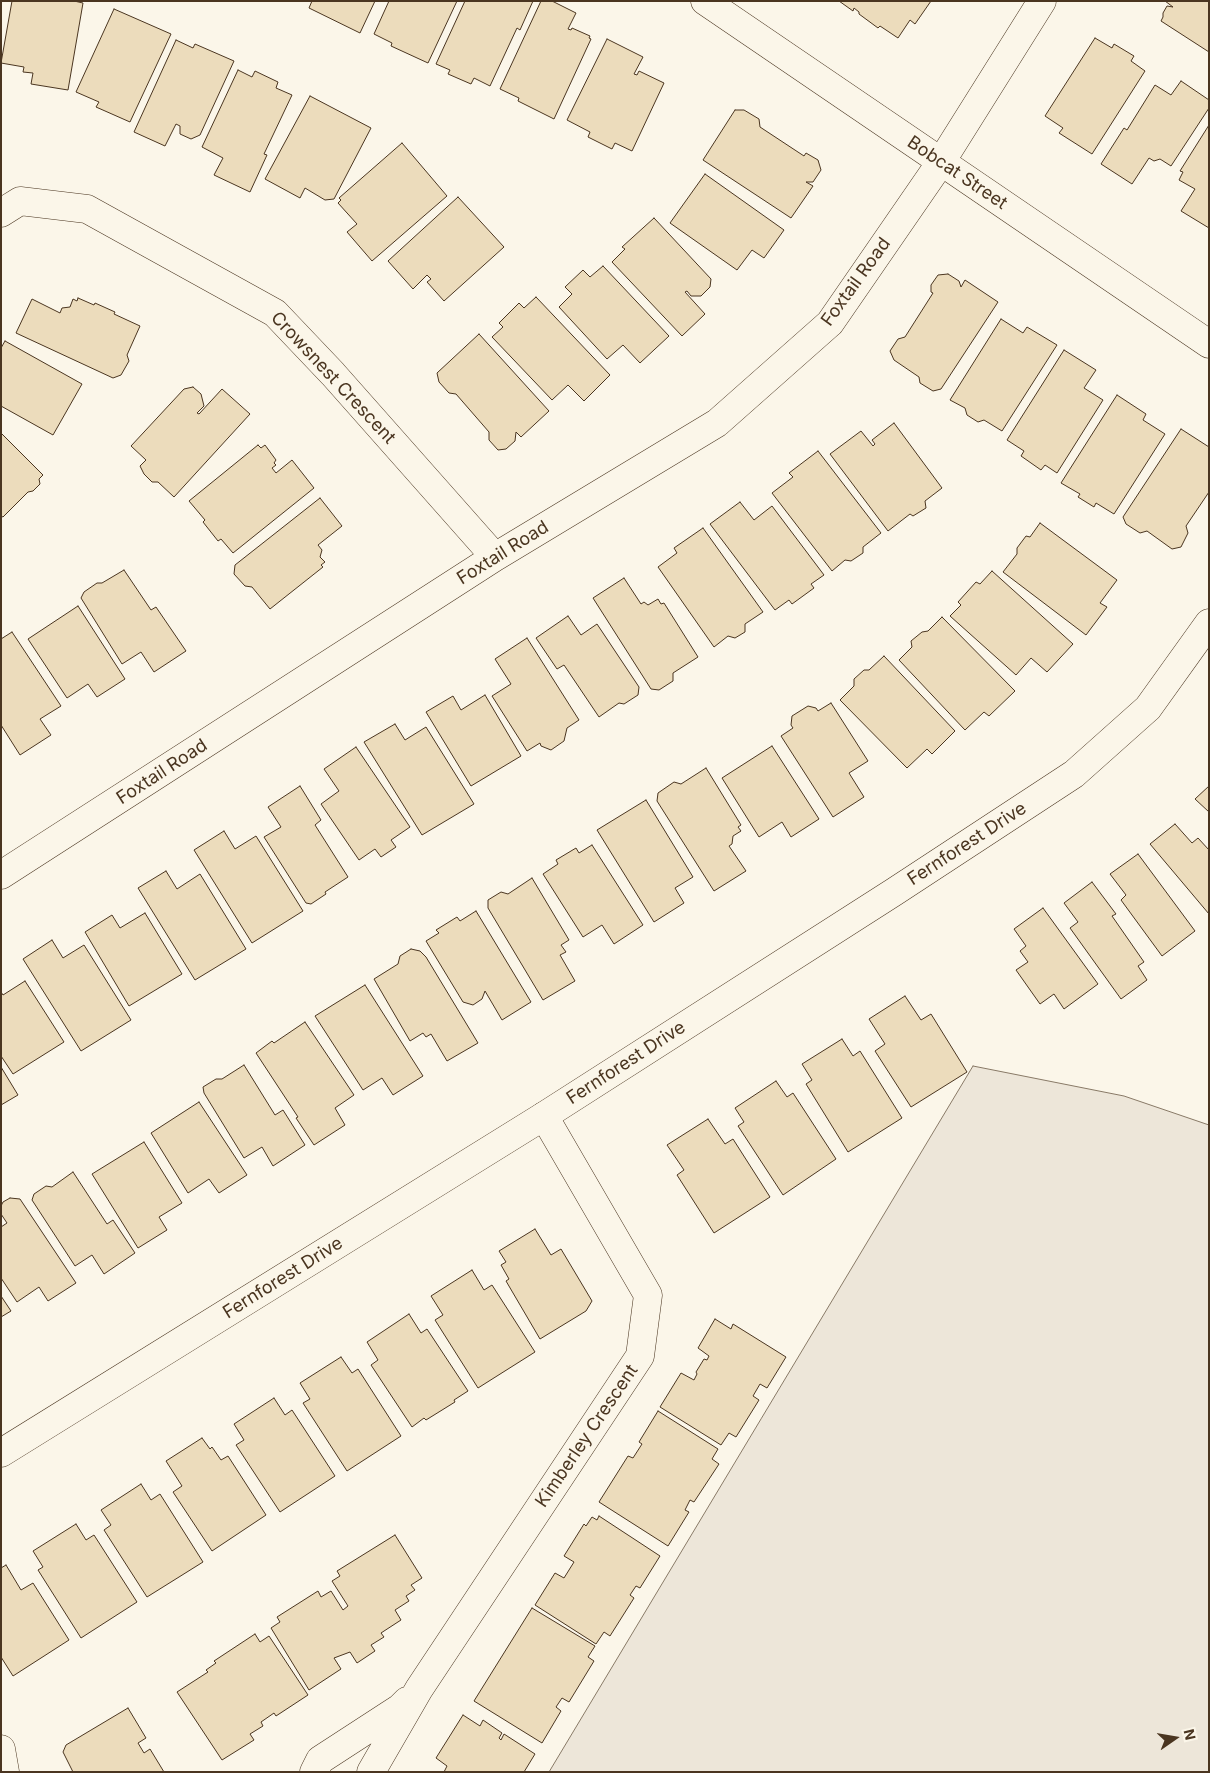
<!DOCTYPE html>
<html>
<head>
<meta charset="utf-8">
<style>
	body { margin:0 }
	#map { position:relative; width:1210px; height:1773px; overflow:hidden; background:#fbf6e9; font-family:Inter,sans-serif }
	canvas { display:block }
	.frame { position:absolute; inset:0; border:2px solid #4a3520; pointer-events:none }
	.north { position:absolute; left:1150px; top:1713px; width:50px; height:50px; -webkit-text-stroke:4px #fbf6e9; paint-order:stroke; rotate:77deg; font-size:14px; font-weight:700; line-height:20px; text-align:center; color:#4a3520 }
	.north::after { content:''; display:block; margin:auto; width:18px; height:22px; background:#4a3520; clip-path:polygon(50% 0,100% 100%,50% 72%,0 100%) }
</style>
</head>
<body>
<div id="map">
<canvas width="1210" height="1773"></canvas>
<div class="frame"></div>
<div class="north">N</div>
</div>
<script>
const ctx = document.querySelector('canvas').getContext('2d');
ctx.lineJoin = 'round';
function fillPath(path, color) {
  ctx.fillStyle = color;
  ctx.fill(path, 'evenodd');
}
function poly(rows) {
  const path = new Path2D();
  for (const r of rows) {
    path.moveTo(r[0], r[1]);
    for (let i = 2; i < r.length; i += 2) path.lineTo(r[i], r[i + 1]);
  }
  return path;
}
function trace(path, color, width, dash) {
  ctx.strokeStyle = color;
  ctx.lineWidth = width;
  ctx.lineCap = dash ? 'butt' : 'round';
  ctx.setLineDash(dash || []);
  ctx.stroke(path);
}
function label(font, color, halo, rows, align = 'center') {
  ctx.font = font + ' Inter,sans-serif';
  ctx.lineWidth = 4;
  ctx.setLineDash([]);
  ctx.textBaseline = 'middle';
  ctx.strokeStyle = halo;
  ctx.fillStyle = color;
  for (const [text, x, y, turn = 0] of rows) {
    ctx.save();
    ctx.translate(x, y);
    ctx.rotate((+turn || 0) * Math.PI / 180);
    ctx.textAlign = isNaN(turn) ? turn : align;
    if (halo) ctx.strokeText(text, 0, 0);
    ctx.fillText(text, 0, 0);
    ctx.restore();
  }
}
const green = poly([
	[973,1066,1124,1096,1209,1125,1209,1772,549,1772,973,1066]
]);
fillPath(green, '#ede6d9');
trace(green, '#887966', 1);
const building = poly([
	[12,1,74,1,83,3,68,90,31,84,33,73,23,72,24,67,1,63,12,1],
	[312,1,375,1,360,33,309,8,312,1],
	[389,1,457,1,428,63,391,46,392,43,374,34,389,1],
	[465,1,533,1,520,30,517,28,490,86,474,78,471,84,448,74,450,70,436,64,465,1],
	[541,1,552,1,576,13,568,29,571,30,572,28,590,36,589,38,591,39,554,119,518,101,519,98,500,89,541,1],
	[839,1,931,1,915,24,910,20,898,38,880,26,878,28,859,14,859,12,854,8,853,11,839,1],
	[1165,1,1209,1,1209,52,1161,21,1163,17,1163,13,1167,6,1173,7,1165,1],
	[114,9,171,34,130,122,96,107,99,102,76,92,114,9],
	[1095,38,1112,48,1114,44,1134,56,1131,61,1145,71,1092,154,1059,133,1063,128,1045,116,1095,38],
	[607,39,643,57,634,74,637,75,639,71,664,83,632,151,615,143,612,149,588,137,590,132,567,120,607,39],
	[176,40,193,48,195,44,234,61,200,135,191,139,180,134,180,126,176,124,165,146,134,132,176,40],
	[238,70,252,77,255,71,278,82,276,88,292,95,264,154,267,155,250,192,214,175,223,158,202,147,238,70],
	[1181,81,1209,100,1209,108,1171,166,1160,159,1154,161,1149,158,1132,184,1101,164,1124,128,1127,130,1155,85,1171,95,1181,81],
	[310,96,371,128,334,199,325,200,305,188,300,198,265,179,310,96],
	[735,110,744,110,759,119,760,127,804,156,806,153,818,160,821,170,813,182,806,182,813,186,791,218,703,160,735,110],
	[1209,125,1209,228,1181,211,1195,189,1179,180,1183,172,1180,171,1209,125],
	[402,143,447,196,372,261,347,232,357,224,338,203,341,200,339,198,402,143],
	[705,174,784,230,764,258,752,250,737,270,670,223,705,174],
	[458,197,504,247,444,301,427,282,431,279,427,275,413,289,388,261,458,197],
	[654,218,711,279,710,287,701,296,691,296,687,291,685,292,705,314,682,336,612,262,625,249,622,247,654,218],
	[603,266,669,336,640,363,623,345,607,359,559,307,572,294,565,287,583,270,590,277,603,266],
	[948,274,959,281,961,287,965,280,998,302,941,389,933,391,920,383,919,377,894,360,890,351,898,339,905,337,933,293,931,292,931,285,938,275,948,274],
	[536,297,610,375,584,401,568,385,552,400,492,337,503,327,499,323,519,303,524,308,536,297],
	[78,298,94,305,95,303,115,312,114,314,140,326,127,355,129,361,121,375,113,378,16,333,32,299,60,313,62,308,70,307,73,299,77,301,78,298],
	[1001,319,1023,333,1027,327,1057,345,1002,431,984,420,978,422,967,415,965,408,950,400,1001,319],
	[479,334,549,411,521,437,516,432,515,441,506,449,498,450,489,440,489,432,456,394,449,393,439,382,437,373,479,334],
	[5,341,82,384,53,435,1,406,1,348,5,341],
	[1064,350,1096,370,1084,388,1103,400,1057,473,1045,465,1041,470,1021,456,1024,451,1007,440,1064,350],
	[193,387,201,394,204,406,197,413,199,414,222,389,250,414,174,497,158,482,152,482,144,474,140,466,146,460,131,446,184,389,193,387],
	[1117,395,1146,414,1143,420,1165,434,1114,514,1096,503,1094,507,1078,497,1080,494,1061,483,1117,395],
	[894,423,942,488,925,501,926,508,913,516,910,514,888,531,830,454,861,431,873,446,875,444,872,440,894,423],
	[1181,429,1209,447,1209,492,1186,526,1188,533,1181,547,1172,549,1147,531,1140,533,1126,524,1123,517,1181,429],
	[1,433,43,475,39,479,40,484,33,491,28,492,3,517,1,516,1,433],
	[258,445,261,448,265,445,276,460,274,463,276,465,272,468,276,473,292,460,314,488,233,553,221,539,218,541,203,522,205,520,189,501,258,445],
	[818,451,881,533,863,547,863,553,851,561,845,560,832,571,772,493,793,477,789,473,818,451],
	[320,498,342,526,318,545,322,550,320,557,325,562,321,565,323,567,270,609,252,587,245,586,234,574,235,565,320,498],
	[740,502,754,520,772,506,824,575,811,584,814,588,792,604,789,600,775,610,710,524,740,502],
	[1040,523,1117,580,1100,603,1107,607,1086,635,1003,572,1017,554,1017,548,1026,536,1030,537,1040,523],
	[703,528,763,612,745,624,745,632,735,638,728,636,714,647,658,567,677,553,674,548,703,528],
	[124,570,151,610,156,607,186,651,154,672,141,652,122,664,81,598,84,592,97,583,102,583,124,570],
	[992,571,1073,644,1047,672,1031,658,1016,675,950,616,961,605,958,602,976,582,980,584,992,571],
	[624,578,641,604,644,602,648,605,658,599,661,604,664,603,698,657,673,673,673,681,659,690,651,689,593,598,624,578],
	[78,606,125,679,97,697,88,684,67,698,28,639,78,606],
	[568,616,581,635,597,624,639,687,638,695,624,704,619,703,599,717,564,665,557,669,536,638,568,616],
	[942,617,1015,691,989,716,984,712,965,730,899,660,912,647,911,641,922,632,928,631,942,617],
	[12,632,61,706,40,719,51,735,20,755,1,725,1,639,12,632],
	[527,638,579,720,567,728,564,741,551,750,541,746,540,743,527,751,492,696,511,684,495,659,527,638],
	[884,656,955,731,932,754,927,749,907,768,840,700,854,686,854,679,864,670,869,670,884,656],
	[485,695,521,756,471,786,426,712,453,696,461,710,485,695],
	[831,703,868,761,849,773,864,797,833,817,781,736,793,728,791,725,792,716,808,706,816,708,818,711,831,703],
	[395,724,405,740,426,727,474,804,422,835,364,742,395,724],
	[772,746,819,819,791,837,782,822,759,837,722,778,772,746],
	[356,747,410,827,391,840,396,847,381,857,375,849,359,860,321,804,339,791,324,769,356,747],
	[706,768,741,825,738,827,741,831,733,836,732,844,729,846,746,871,714,891,657,801,658,793,674,782,681,784,706,768],
	[300,786,321,820,315,825,348,877,325,892,326,894,311,904,306,903,264,837,281,827,268,807,300,786],
	[1209,786,1209,812,1195,799,1209,786],
	[646,800,693,877,675,888,684,903,654,922,597,830,646,800],
	[1175,824,1192,843,1198,838,1209,850,1209,914,1150,844,1175,824],
	[224,831,235,849,256,836,303,911,252,943,194,850,224,831],
	[592,845,643,925,614,944,602,925,583,937,543,874,558,864,556,860,576,848,579,853,592,845],
	[1138,854,1195,931,1162,956,1121,900,1126,895,1110,874,1138,854],
	[166,871,177,889,200,874,246,949,195,980,138,888,166,871],
	[532,878,569,940,561,945,566,952,560,955,575,981,543,1000,488,908,488,900,501,892,508,894,532,878],
	[1092,882,1116,914,1112,916,1144,962,1138,966,1147,980,1121,999,1070,928,1078,922,1064,903,1092,882],
	[1043,908,1098,984,1064,1009,1054,994,1040,1004,1016,970,1028,962,1020,951,1026,946,1014,929,1043,908],
	[476,911,531,1002,502,1020,485,991,482,999,473,1005,463,1002,426,941,439,933,436,930,457,917,460,921,476,911],
	[145,913,182,974,129,1006,85,932,112,915,120,928,145,913],
	[52,940,63,958,84,945,131,1020,81,1051,23,959,52,940],
	[411,949,420,951,426,957,478,1043,447,1061,431,1034,426,1037,423,1033,410,1041,374,979,398,964,400,956,411,949],
	[25,981,64,1042,13,1074,1,1056,1,992,3,995,25,981],
	[365,985,423,1076,393,1095,382,1078,363,1090,315,1016,365,985],
	[905,996,921,1020,931,1014,967,1072,911,1107,875,1051,885,1044,869,1019,905,996],
	[305,1022,354,1095,335,1108,345,1125,314,1145,296,1118,298,1117,256,1053,272,1041,274,1043,305,1022],
	[842,1039,853,1056,860,1051,902,1118,848,1152,806,1084,812,1080,802,1064,842,1039],
	[244,1065,275,1115,283,1110,305,1145,273,1166,262,1147,244,1158,204,1093,203,1087,216,1079,222,1079,244,1065],
	[1,1067,18,1095,1,1105,1,1067],
	[776,1081,787,1097,793,1093,836,1159,783,1195,738,1126,744,1122,735,1108,776,1081],
	[199,1102,247,1175,219,1193,209,1179,188,1193,151,1133,199,1102],
	[708,1119,725,1144,733,1139,770,1197,714,1233,677,1175,684,1170,667,1145,708,1119],
	[144,1142,182,1203,159,1217,167,1230,138,1248,92,1174,144,1142],
	[73,1172,107,1224,113,1220,135,1253,104,1274,92,1255,75,1266,32,1200,34,1194,46,1186,52,1187,73,1172],
	[10,1198,20,1199,76,1283,48,1301,39,1287,17,1302,1,1278,1,1227,7,1223,1,1214,1,1206,3,1202,10,1198],
	[535,1229,551,1255,561,1249,592,1301,586,1311,540,1339,506,1281,509,1279,501,1265,506,1262,499,1251,535,1229],
	[472,1270,484,1290,492,1285,535,1352,478,1388,435,1320,443,1315,431,1296,472,1270],
	[1,1296,11,1311,1,1317,1,1296],
	[409,1314,421,1333,427,1329,468,1391,454,1400,455,1402,426,1420,424,1418,412,1427,371,1365,378,1360,367,1342,409,1314],
	[715,1319,731,1329,733,1324,786,1357,767,1388,760,1384,753,1396,759,1400,736,1437,729,1433,721,1445,660,1407,681,1373,694,1380,697,1374,696,1372,704,1359,707,1360,709,1356,698,1348,715,1319],
	[341,1357,352,1373,358,1369,401,1436,347,1471,303,1403,310,1399,300,1383,341,1357],
	[274,1398,285,1415,292,1410,335,1476,280,1512,236,1445,244,1440,234,1424,274,1398],
	[658,1411,718,1449,712,1459,719,1464,694,1502,690,1500,685,1510,689,1512,668,1546,599,1502,628,1456,633,1458,642,1444,639,1442,658,1411],
	[202,1438,210,1449,212,1447,221,1460,228,1456,266,1515,212,1551,173,1492,182,1486,166,1461,202,1438],
	[141,1484,151,1500,160,1494,203,1562,147,1597,104,1530,111,1525,101,1510,141,1484],
	[599,1516,660,1556,640,1588,636,1586,630,1595,634,1598,610,1636,604,1632,596,1644,535,1605,555,1573,564,1578,574,1562,564,1556,584,1524,586,1526,592,1517,597,1520,599,1516],
	[76,1524,86,1540,94,1535,137,1602,81,1638,38,1570,43,1567,33,1551,76,1524],
	[395,1535,422,1578,411,1585,415,1590,406,1596,409,1601,395,1610,401,1620,381,1633,384,1637,371,1645,375,1651,357,1663,350,1652,334,1658,341,1669,309,1690,271,1628,280,1622,277,1617,318,1591,321,1597,331,1591,343,1610,348,1606,332,1581,340,1576,337,1571,395,1535],
	[6,1565,21,1590,33,1583,69,1640,13,1676,1,1657,1,1568,6,1565],
	[532,1608,595,1646,588,1657,594,1661,569,1702,562,1698,556,1707,561,1711,542,1743,474,1701,532,1608],
	[255,1634,260,1642,269,1636,308,1695,276,1716,274,1713,261,1722,263,1726,250,1734,254,1740,222,1760,177,1692,208,1672,206,1670,216,1663,214,1661,255,1634],
	[128,1708,146,1738,138,1743,144,1753,150,1749,164,1772,73,1772,63,1752,66,1745,128,1708],
	[463,1715,480,1726,483,1720,502,1733,499,1738,501,1740,504,1734,535,1754,524,1772,444,1772,447,1766,436,1758,463,1715]
]);
fillPath(building, '#ecdcbc');
trace(building, '#4a3520', 1);
const street = poly([
	[705,1,1209,344],
	[1,213,20,201,87,209,275,313,333,374,495,557],
	[1,875,495,557,717,423,830,323,941,162,1042,1],
	[1,1749,5,1772],
	[314,1772,320,1760,400,1708,407,1701],
	[371,1772,419,1689,640,1356,648,1295,544,1116]
]);
const secondary = poly([
	[1,1453,544,1116,894,892,1074,774,1148,708,1209,623]
]);
trace(street, '#4a3520', 29);
trace(secondary, '#4a3520', 29);
trace(street, '#fbf6e9', 28);
trace(secondary, '#fbf6e9', 28);
label('18px', '#4a3520', '#fbf6e9', [
	["Bobcat Street",957,173,34],
	["Foxtail Road",856,282,-54],
	["Crowsnest Crescent",333,378,47],
	["Foxtail Road",503,553,-32],
	["Foxtail Road",162,772,-33],
	["Fernforest Drive",967,844,-33],
	["Fernforest Drive",626,1063,-33],
	["Fernforest Drive",283,1278,-32],
	["Kimberley Crescent",587,1436,-56]
]);
</script>
</body>
</html>
